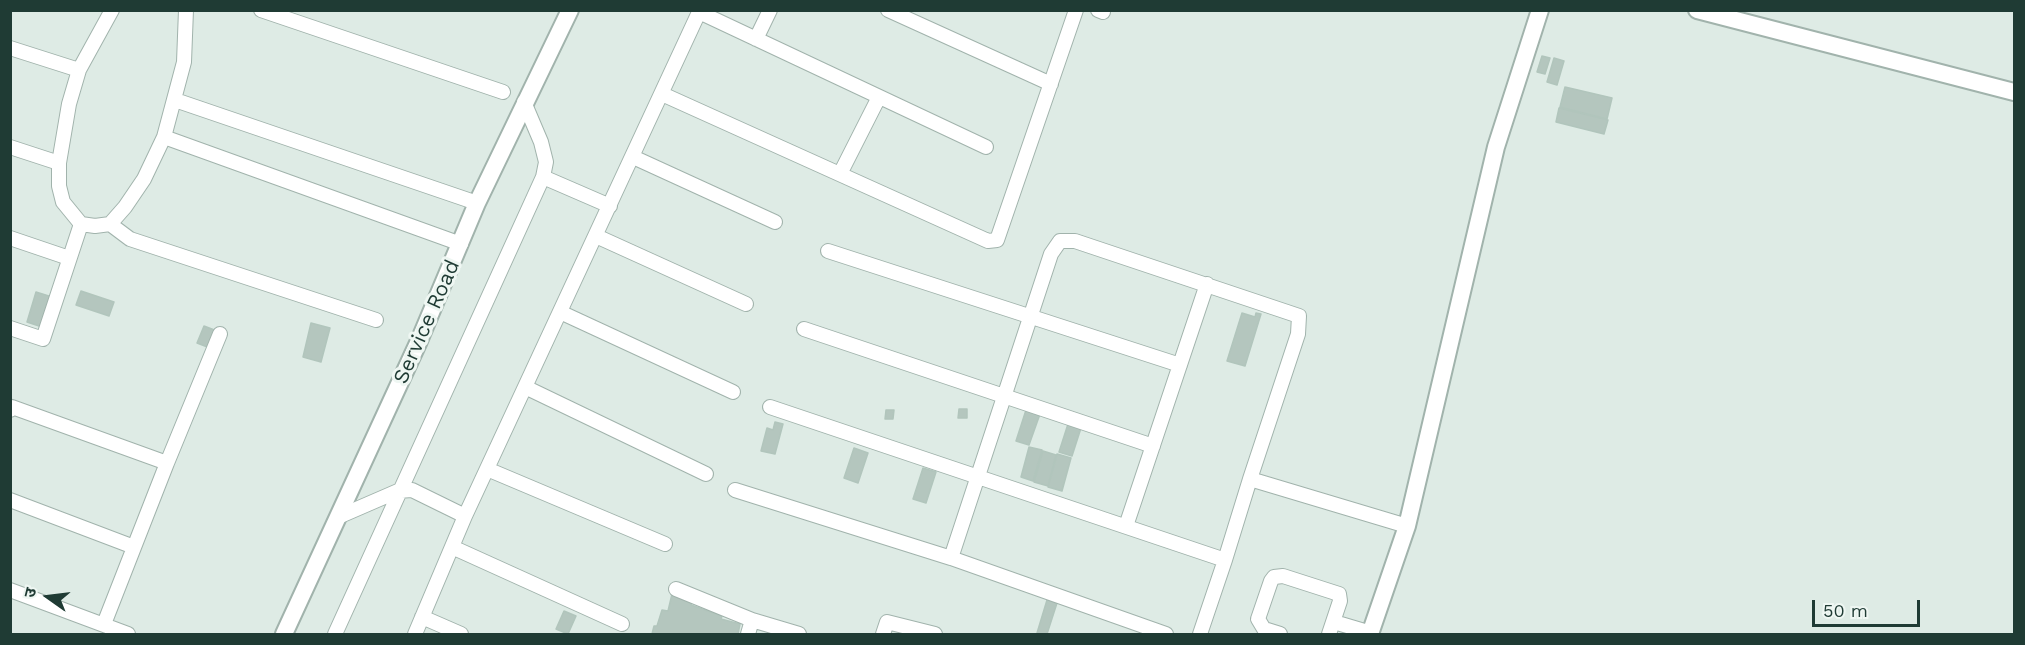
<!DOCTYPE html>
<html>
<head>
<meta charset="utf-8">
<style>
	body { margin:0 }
	#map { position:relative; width:2025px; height:645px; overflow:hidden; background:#deebe5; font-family:"Work Sans","Noto Sans Devanagari",sans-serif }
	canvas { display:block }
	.frame { position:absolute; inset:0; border:12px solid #1f3b34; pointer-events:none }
	.north { position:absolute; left:18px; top:567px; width:60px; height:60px; -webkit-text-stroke:4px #eff7f3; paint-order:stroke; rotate:284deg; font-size:16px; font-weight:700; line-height:24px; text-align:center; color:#1f3b34 }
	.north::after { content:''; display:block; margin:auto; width:21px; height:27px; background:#1f3b34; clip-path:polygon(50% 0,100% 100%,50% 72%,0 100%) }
	.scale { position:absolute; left:1812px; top:600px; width:108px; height:27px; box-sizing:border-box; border:3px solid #1f3b34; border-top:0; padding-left:8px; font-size:18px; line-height:21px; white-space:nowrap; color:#1f3b34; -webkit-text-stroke:4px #eff7f3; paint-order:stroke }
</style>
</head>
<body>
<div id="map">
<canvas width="2025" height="645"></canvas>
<div class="frame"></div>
<div class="north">उ</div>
<div class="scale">50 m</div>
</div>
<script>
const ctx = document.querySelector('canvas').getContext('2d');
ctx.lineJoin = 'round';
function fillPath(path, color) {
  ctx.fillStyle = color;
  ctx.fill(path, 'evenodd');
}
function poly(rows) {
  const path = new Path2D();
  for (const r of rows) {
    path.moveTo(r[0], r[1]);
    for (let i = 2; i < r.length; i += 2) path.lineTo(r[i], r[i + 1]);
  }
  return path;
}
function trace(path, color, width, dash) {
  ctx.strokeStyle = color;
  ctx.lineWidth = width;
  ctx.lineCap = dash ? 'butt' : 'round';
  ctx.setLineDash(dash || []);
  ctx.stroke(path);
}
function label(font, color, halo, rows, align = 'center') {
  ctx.font = font + ' "Work Sans",sans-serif';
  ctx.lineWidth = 6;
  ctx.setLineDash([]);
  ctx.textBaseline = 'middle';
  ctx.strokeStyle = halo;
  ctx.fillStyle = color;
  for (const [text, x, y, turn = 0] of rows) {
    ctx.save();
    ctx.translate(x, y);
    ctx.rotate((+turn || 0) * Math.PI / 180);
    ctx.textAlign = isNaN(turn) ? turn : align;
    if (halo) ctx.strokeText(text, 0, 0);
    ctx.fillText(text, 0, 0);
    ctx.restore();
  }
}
const building = poly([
	[1542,56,1550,58,1545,74,1537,72,1542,56],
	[1554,58,1564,61,1557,85,1547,82,1554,58],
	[1565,87,1612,98,1607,119,1560,107,1565,87],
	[1559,108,1608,120,1604,134,1556,122,1559,108],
	[81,291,114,302,109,316,76,305,81,291],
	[36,292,52,297,42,327,27,322,36,292],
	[1242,313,1255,317,1256,313,1261,314,1245,366,1227,361,1242,313],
	[311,323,330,328,321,362,303,357,311,323],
	[204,326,217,331,210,348,197,343,204,326],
	[959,409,967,409,967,418,958,418,959,409],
	[886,410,894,410,893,419,885,419,886,410],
	[1026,410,1040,414,1029,445,1016,441,1026,410],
	[775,422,783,424,775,454,761,451,767,428,773,430,775,422],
	[1068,424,1081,428,1072,456,1059,452,1068,424],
	[1029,447,1042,450,1033,481,1021,477,1029,447],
	[854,448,868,453,858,483,844,478,854,448],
	[1043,451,1056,455,1048,486,1034,482,1043,451],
	[1057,454,1071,458,1062,491,1048,487,1057,454],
	[923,468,936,472,926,503,913,499,923,468],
	[672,594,692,600,691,605,722,616,721,619,740,624,738,634,652,634,654,626,657,626,662,610,668,611,672,594],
	[1047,600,1057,603,1047,634,1041,634,1037,633,1047,600],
	[564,611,576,616,568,634,556,629,564,611]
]);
fillPath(building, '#b4c6be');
trace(building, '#b1c5bc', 1.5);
const minor = poly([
	[112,10,79,70,69,104,59,163,59,186,63,202,81,224,95,226,110,224,125,207,144,179,164,137,184,62,186,10],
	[261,10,503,92],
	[888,10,1051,84],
	[1098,10,1103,12],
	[699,12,986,147],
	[756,39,770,10],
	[10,48,79,70],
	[662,94,988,241,997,240,1076,10],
	[175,100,477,203],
	[164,137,461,244],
	[10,147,59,163],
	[633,157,775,222],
	[840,174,879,97],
	[543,177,610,206],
	[110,224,130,239,376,320],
	[596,236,746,304],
	[10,238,69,258],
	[828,251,1180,365],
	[560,312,733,392],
	[10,328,43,339,81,224],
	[804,329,1153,446],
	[525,387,706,474],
	[770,407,1225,560,1250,479,1407,526],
	[10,410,12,407,167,463,220,334],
	[487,469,665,544],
	[735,490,951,558,1166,634],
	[10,500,134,547],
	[338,517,398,491,412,490,465,516],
	[1126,526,1207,284],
	[452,547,622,624],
	[951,558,1051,254,1060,241,1075,241,1299,316,1298,334,1250,479],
	[676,589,752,620],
	[10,590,128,634],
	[422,617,461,634],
	[1334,622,1371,633],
	[104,624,167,463],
	[335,634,543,177,546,162,541,142,524,102],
	[415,634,465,516,700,10],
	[748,634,752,620,799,634],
	[883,634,887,622,935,634],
	[1200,634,1225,560],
	[1280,634,1264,629,1258,619,1271,581,1274,577,1283,576,1339,594,1340,601,1329,634]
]);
const tertiary = poly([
	[1697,10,2014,92],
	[284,634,419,341,477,203,570,10],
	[1370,634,1407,526,1496,147,1540,10]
]);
trace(minor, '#a1b3ac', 16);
trace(tertiary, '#a1b3ac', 20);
trace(minor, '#fff', 14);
trace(tertiary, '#fff', 16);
label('21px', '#1f3b34', '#eff7f3', [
	["Service Road",427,322,-66]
]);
</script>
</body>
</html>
